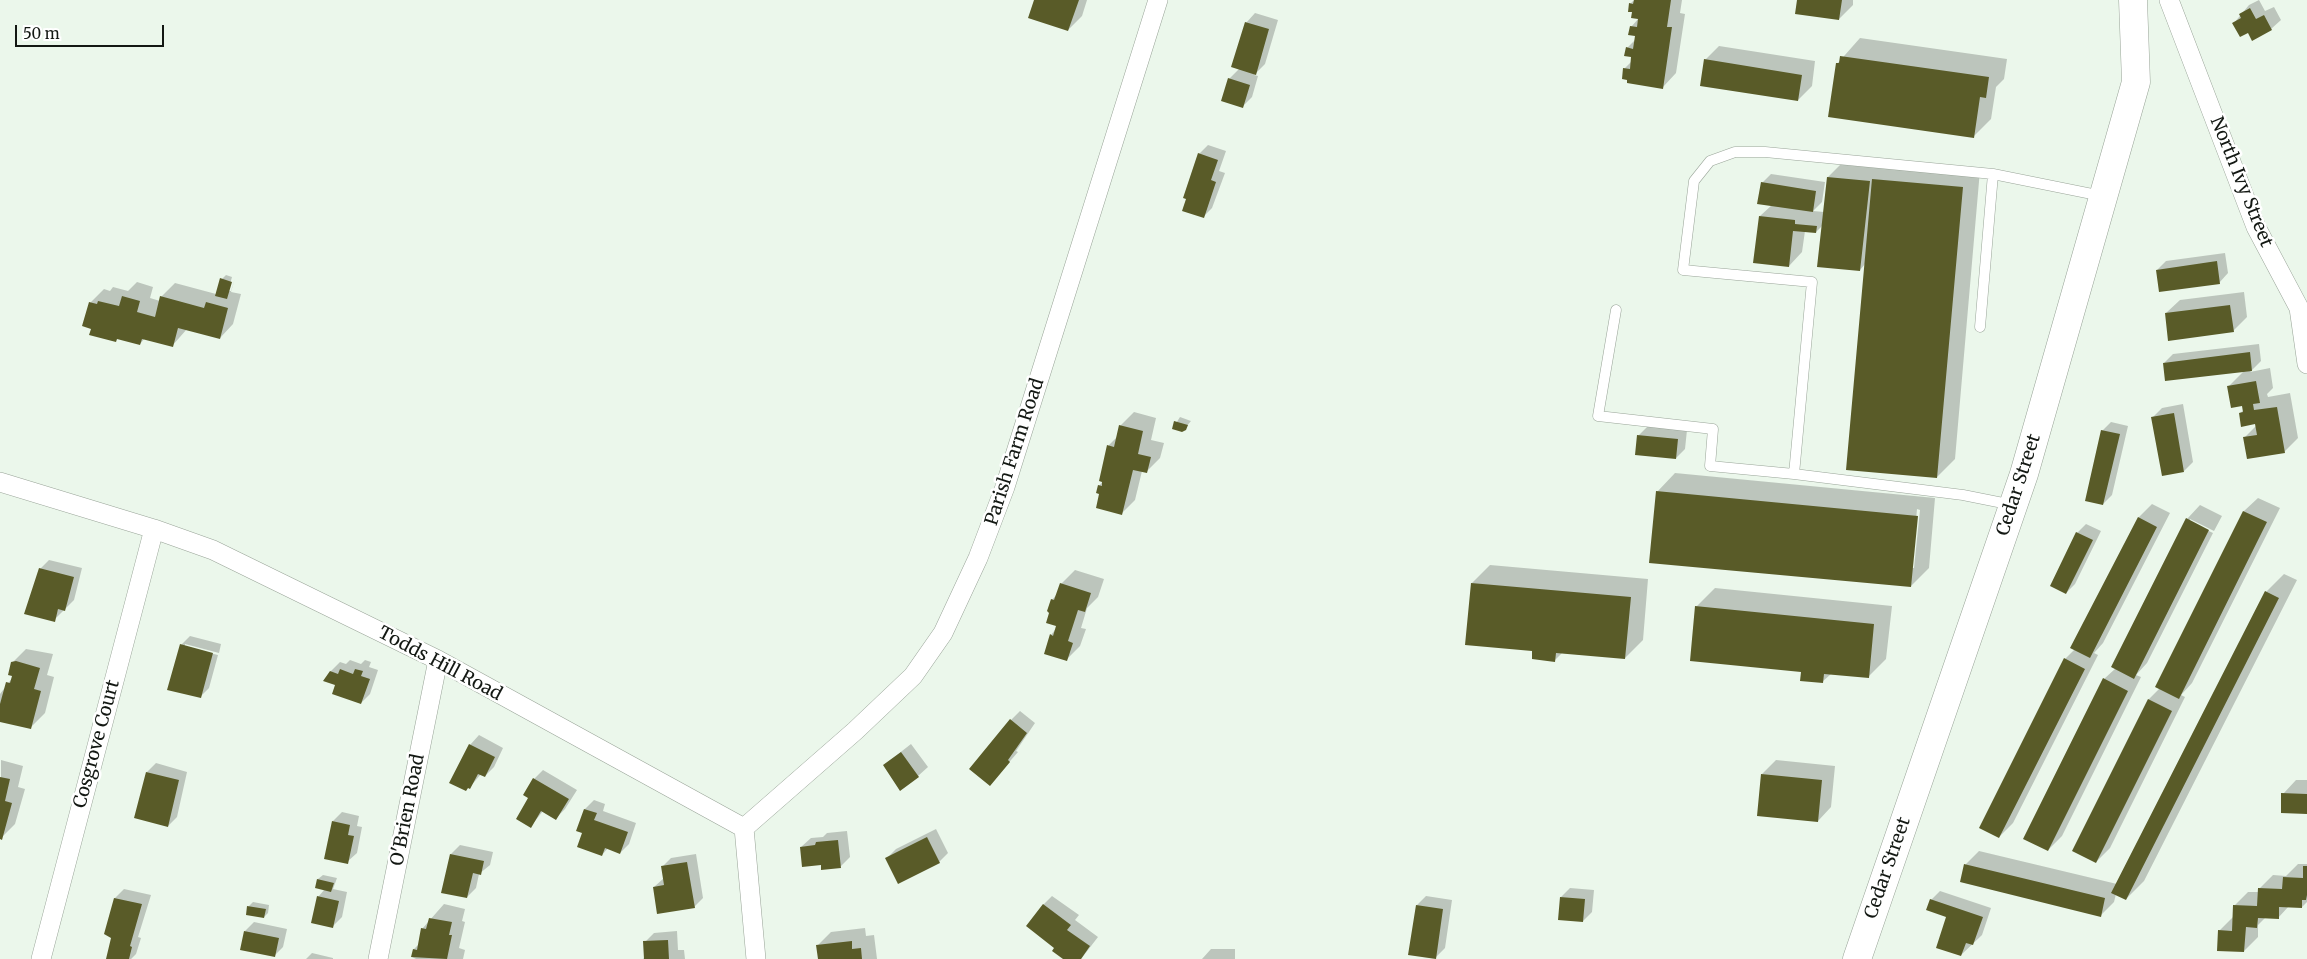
<!DOCTYPE html>
<html>
<head>
<meta charset="utf-8">
<style>
	body { margin:0 }
	#map { position:relative; width:2307px; height:959px; overflow:hidden; background:#ebf7eb; font-family:Merriweather,serif }
	canvas { display:block }
	.scale { position:absolute; left:15px; top:25px; width:149px; height:22px; box-sizing:border-box; border:2px solid #131813; border-top:0; padding-left:6px; font-size:15px; line-height:18px; white-space:nowrap; color:#131813; -webkit-text-stroke:4px #fff; paint-order:stroke }
</style>
</head>
<body>
<div id="map">
<canvas width="2307" height="959"></canvas>
<div class="scale">50 m</div>
</div>
<script>
const ctx = document.querySelector('canvas').getContext('2d');
ctx.lineJoin = 'round';
function fillPath(path, color) {
  ctx.fillStyle = color;
  ctx.fill(path, 'evenodd');
}
function poly(rows) {
  const path = new Path2D();
  for (const r of rows) {
    path.moveTo(r[0], r[1]);
    for (let i = 2; i < r.length; i += 2) path.lineTo(r[i], r[i + 1]);
  }
  return path;
}
function trace(path, color, width, dash) {
  ctx.strokeStyle = color;
  ctx.lineWidth = width;
  ctx.lineCap = dash ? 'butt' : 'round';
  ctx.setLineDash(dash || []);
  ctx.stroke(path);
}
function label(font, color, halo, rows, align = 'center') {
  ctx.font = font + ' Merriweather,serif';
  ctx.lineWidth = 5;
  ctx.setLineDash([]);
  ctx.textBaseline = 'middle';
  ctx.strokeStyle = halo;
  ctx.fillStyle = color;
  for (const [text, x, y, turn = 0] of rows) {
    ctx.save();
    ctx.translate(x, y);
    ctx.rotate((+turn || 0) * Math.PI / 180);
    ctx.textAlign = isNaN(turn) ? turn : align;
    if (halo) ctx.strokeText(text, 0, 0);
    ctx.fillText(text, 0, 0);
    ctx.restore();
  }
}
fillPath(poly([
	[1035,0,1087,0,1082,16,1068,30],
	[1634,0,1682,0,1680,13,1685,14,1676,73,1663,87,1624,69,1632,61,1633,56,1627,48,1636,39,1637,35,1631,27,1639,18,1630,4],
	[1798,0,1853,0,1853,5,1839,19],
	[2259,0,2265,11,2274,7,2281,20,2271,29,2249,31,2234,23,2249,5],
	[1255,13,1278,20,1265,64,1254,75,1258,76,1252,97,1243,106,1229,79,1240,68,1246,23],
	[1860,38,2007,59,2004,79,1996,87,1991,119,1973,137,1837,64],
	[1719,46,1815,61,1812,86,1798,100,1705,60],
	[1208,145,1226,151,1219,171,1225,173,1212,208,1203,217,1199,154],
	[1842,163,1980,170,1955,459,1937,477,1865,264,1860,270,1823,225,1816,232,1805,231,1802,252,1789,266,1760,216,1772,205,1762,183,1771,174,1825,182,1822,202,1813,211,1824,212,1828,177],
	[2225,253,2228,273,2219,283,2157,270,2166,261],
	[226,275,232,277,228,291,231,291,235,278,231,292,241,294,233,324,220,338,187,329,172,346,145,338,140,344,92,328,90,303,104,289,110,291,113,287,128,291,137,282,153,287,150,298,160,301,161,297,175,283,216,294,222,279],
	[2244,292,2247,317,2233,331,2166,313,2180,300],
	[2259,344,2261,361,2250,372,2270,368,2273,388,2267,394,2268,397,2290,393,2298,438,2284,452,2244,438,2257,425,2256,423,2240,413,2244,410,2243,404,2228,387,2244,371,2164,363,2173,354],
	[2183,404,2193,462,2184,471,2153,417,2162,408],
	[1134,412,1156,418,1151,440,1164,443,1160,458,1146,472,1142,471,1135,500,1122,513,1101,493,1099,486,1103,481,1109,445,1118,436,1120,426],
	[1180,417,1191,421,1186,427,1173,428],
	[2111,422,2128,426,2112,495,2103,504,2102,431],
	[1648,426,1687,430,1685,449,1676,458,1637,454,1639,435],
	[1675,473,1935,498,1929,568,1911,586,1657,492],
	[1917,509,1920,510,1914,568,1912,568],
	[2258,498,2280,508,2192,683,2181,695,2185,697,2110,848,2096,862,2074,851,2149,699,2160,688,2157,687,2244,511],
	[2152,504,2170,513,2103,643,2094,653,2098,655,2013,823,1999,837,2065,659,2075,649,2139,517],
	[2200,505,2222,516,2214,531,2190,519,2190,522,2213,533,2147,663,2136,675,2141,677,2062,836,2048,850,2104,679,2116,668,2187,519],
	[2086,524,2101,531,2075,584,2066,593,2077,533],
	[49,560,82,568,74,600,54,620,40,569],
	[1490,565,1648,579,1643,640,1625,658,1562,653,1555,660,1534,650,1472,583],
	[1075,570,1104,579,1098,597,1087,608,1081,628,1086,629,1080,646,1066,660,1051,635,1058,626,1052,600,1057,594,1061,584],
	[2284,574,2297,580,2144,881,2126,899,2116,894,2114,902,2100,916,1961,881,1966,864,1979,851,2117,884,2266,592],
	[1715,588,1892,606,1886,659,1868,677,1831,674,1822,682,1696,607],
	[190,636,221,644,219,653,185,644,185,647,218,655,209,688,200,697,181,645],
	[26,649,53,654,47,675,54,677,45,713,31,727,0,721,0,694,13,677,12,663],
	[350,660,361,664,365,660,371,662,369,667,378,670,370,694,361,703,336,684,331,671,340,662,346,664],
	[1020,711,1035,723,1016,751,1018,752,990,784,1011,720],
	[479,735,503,748,494,767,485,776,481,774,470,787,451,782,470,745],
	[911,744,928,767,918,776,884,765],
	[1,760,23,766,18,787,25,789,15,824,1,838],
	[1776,760,1835,766,1831,807,1818,821,1762,774],
	[156,763,187,772,177,817,168,826,147,772],
	[543,770,577,790,565,809,556,818,543,811,531,826,530,798,534,779],
	[2296,780,2307,780,2307,813,2283,794],
	[594,800,605,804,603,811,636,823,629,844,620,853,608,848,602,855,583,832,585,809],
	[342,812,359,816,357,826,362,827,357,853,347,862,333,821],
	[936,829,948,853,939,862,887,858,896,849],
	[847,831,850,857,841,866,822,864,801,847,811,838,823,837,827,833],
	[460,845,493,852,490,865,479,874,476,888,467,897,443,892,451,854],
	[696,854,703,898,694,907,654,887,664,878,662,867,671,858],
	[2298,864,2307,864,2307,902,2302,907,2289,906,2278,918,2266,917,2258,925,2258,937,2244,951,2219,931,2233,917,2234,906,2248,892,2259,892,2259,889,2273,875,2286,876],
	[323,875,337,878,333,889,347,892,342,917,333,926,318,897,325,889,317,887,318,879],
	[1570,888,1594,890,1592,912,1583,921,1561,897],
	[124,889,151,895,138,937,141,938,136,954,131,959,113,959,115,898],
	[1940,891,1991,908,1982,935,1961,955,1948,916,1931,900],
	[1052,896,1079,915,1075,920,1098,937,1081,959,1065,959,1056,947,1043,905],
	[1426,896,1452,900,1445,948,1436,957,1417,905],
	[253,902,269,905,268,913,264,917,248,907],
	[444,904,465,909,462,921,465,922,459,948,465,950,463,959,416,959,412,957,414,949,419,944,422,929],
	[254,922,287,929,283,947,274,956,245,931],
	[865,928,866,936,874,935,877,959,819,959,817,946,831,932],
	[677,931,678,950,684,950,685,959,643,959,645,957,645,942,654,933],
	[1211,949,1235,949,1235,959,1202,959],
	[312,953,333,958,333,959,306,959]
]), '#0003');
fillPath(poly([
	[1034,0,1079,0,1068,31,1028,18],
	[1634,0,1671,0,1667,27,1672,27,1663,89,1627,83,1627,80,1622,79,1623,68,1630,69,1631,57,1624,56,1626,47,1633,49,1635,36,1628,35,1630,26,1637,27,1638,19,1631,18,1632,12,1628,12,1629,3,1633,4],
	[1797,0,1842,0,1839,20,1795,14],
	[2250,8,2256,19,2264,15,2272,30,2252,41,2248,33,2240,37,2232,23,2241,18,2239,14],
	[1245,22,1269,29,1256,75,1231,67],
	[1840,56,1989,77,1986,98,1980,97,1974,138,1828,117,1836,63,1839,63],
	[1704,59,1802,75,1798,101,1700,86],
	[1228,78,1250,85,1243,108,1221,101],
	[1198,153,1218,160,1211,180,1216,182,1204,218,1182,211,1186,199,1183,198],
	[1827,177,1870,181,1860,271,1817,267],
	[1872,179,1963,187,1937,478,1846,470],
	[1761,182,1816,191,1813,212,1757,204],
	[1759,216,1795,220,1795,224,1817,226,1816,233,1793,231,1789,267,1753,263],
	[2217,261,2220,284,2159,292,2156,270],
	[220,278,232,282,227,299,215,296],
	[122,296,140,301,137,312,155,317,160,296,204,308,206,302,228,308,220,339,178,328,173,347,142,339,140,345,117,339,116,342,89,335,91,329,82,326,89,302,97,304,98,301,119,306],
	[2230,305,2234,332,2168,341,2165,313],
	[2250,352,2252,371,2165,381,2163,363],
	[2256,381,2260,403,2253,404,2254,410,2277,407,2285,453,2247,459,2243,437,2257,435,2255,424,2241,427,2239,413,2243,412,2242,406,2231,408,2227,386],
	[2174,413,2184,472,2162,476,2151,417],
	[1174,421,1188,425,1186,430,1182,432,1172,429],
	[1119,425,1143,431,1138,454,1151,457,1147,473,1133,470,1122,515,1096,508,1099,494,1096,493,1098,485,1102,486,1102,482,1099,481,1107,445,1114,447],
	[2101,430,2120,434,2103,505,2085,501],
	[1637,435,1678,439,1676,459,1635,455],
	[1656,491,1918,516,1911,587,1649,563],
	[2243,511,2267,522,2179,699,2155,687],
	[2138,517,2157,527,2090,658,2070,648],
	[2186,518,2209,530,2134,679,2111,667],
	[2076,532,2093,540,2066,594,2050,586],
	[39,568,74,577,65,611,58,609,55,622,24,614],
	[1060,583,1091,593,1085,612,1078,610,1068,641,1073,643,1067,661,1044,654,1050,634,1053,636,1056,626,1046,623,1049,613,1047,611,1051,599,1054,600],
	[1471,583,1631,597,1625,659,1556,653,1555,662,1532,659,1532,651,1465,645],
	[2265,591,2279,598,2126,900,2111,893],
	[1695,606,1874,624,1869,678,1824,674,1823,683,1800,681,1801,672,1690,661],
	[180,644,213,653,201,698,167,690],
	[2064,658,2085,669,1999,838,1979,828],
	[16,661,40,668,34,689,41,691,31,729,0,722,0,704,6,682,10,683,12,676,8,675,11,662],
	[340,669,353,674,355,669,363,671,361,676,370,679,361,704,332,694,335,685,323,681,330,671,338,674],
	[2103,678,2128,691,2048,851,2023,839],
	[2148,699,2172,711,2096,863,2072,851],
	[1010,719,1027,733,1008,760,1010,762,990,786,969,769],
	[469,744,495,757,485,777,478,774,470,789,468,788,466,791,449,783],
	[901,752,919,777,900,791,883,765],
	[146,772,179,780,168,827,134,818],
	[1761,774,1822,780,1818,822,1757,816],
	[0,777,10,779,5,801,12,803,2,840,0,839],
	[533,778,569,799,556,820,541,811,531,828,516,819,528,798,523,795],
	[2281,793,2307,794,2307,814,2281,813],
	[584,809,597,813,594,820,628,832,620,854,605,848,602,856,577,847,582,833,576,831],
	[332,821,350,825,348,835,354,836,348,864,324,859],
	[927,837,940,863,898,884,885,858],
	[838,840,841,868,821,870,821,865,802,867,800,847,815,845,816,842],
	[450,854,484,861,481,875,473,873,467,898,441,893],
	[687,862,695,908,657,914,653,887,664,885,661,866],
	[1964,864,2105,898,2101,917,1960,882],
	[2303,866,2307,866,2307,895,2306,900,2302,900,2302,908,2279,907,2279,919,2258,918,2257,928,2246,927,2244,952,2217,951,2218,930,2232,931,2233,905,2257,906,2258,888,2282,889,2283,877,2303,878],
	[317,879,334,883,331,892,315,888],
	[317,896,339,901,333,928,311,923],
	[1560,897,1585,899,1583,922,1558,920],
	[114,898,142,904,130,946,132,947,129,959,106,959,111,938,104,934],
	[1930,899,1983,917,1973,945,1966,943,1961,956,1936,948,1946,917,1926,910],
	[1043,904,1071,925,1067,930,1090,946,1081,959,1063,959,1052,951,1054,948,1026,926],
	[1416,905,1443,909,1436,959,1408,955],
	[247,906,266,909,264,918,246,915],
	[429,918,452,922,449,935,452,935,447,959,411,957,413,949,417,950,421,928,426,929],
	[244,931,279,938,275,957,240,950],
	[668,940,669,959,644,959,643,941],
	[852,941,852,949,861,948,862,959,818,959,816,945]
]), '#595b28');
const service = poly([
	[1616,310,1598,416,1713,429,1710,466,1794,474,1963,495,2013,505],
	[1980,327,1993,174],
	[1794,474,1812,282,1683,270,1694,181,1710,161,1735,152,1765,152,1993,174,2102,196]
]);
const minor = poly([
	[2169,0,2256,227,2299,308,2307,364],
	[0,482,154,529,213,550,438,660,744,828],
	[744,828,855,731,913,676,943,633,978,558,1005,487,1158,0],
	[744,828,756,959],
	[41,959,154,529],
	[378,959,438,660]
]);
const secondary = poly([
	[1857,959,2024,474,2136,82,2133,0]
]);
trace(service, '#99a498', 11);
trace(minor, '#99a498', 20);
trace(secondary, '#99a498', 29);
trace(service, '#fff', 10);
trace(minor, '#fff', 19);
trace(secondary, '#fff', 28);
label('18px', '#131813', '#fff', [
	["North Ivy Street",2241,182,68],
	["Parish Farm Road",1015,452,-72],
	["Cedar Street",2019,485,-72],
	["Todds Hill Road",440,664,28],
	["Cosgrove Court",97,744,-75],
	["O'Brien Road",408,810,-79],
	["Cedar Street",1888,868,-71]
]);
</script>
</body>
</html>
